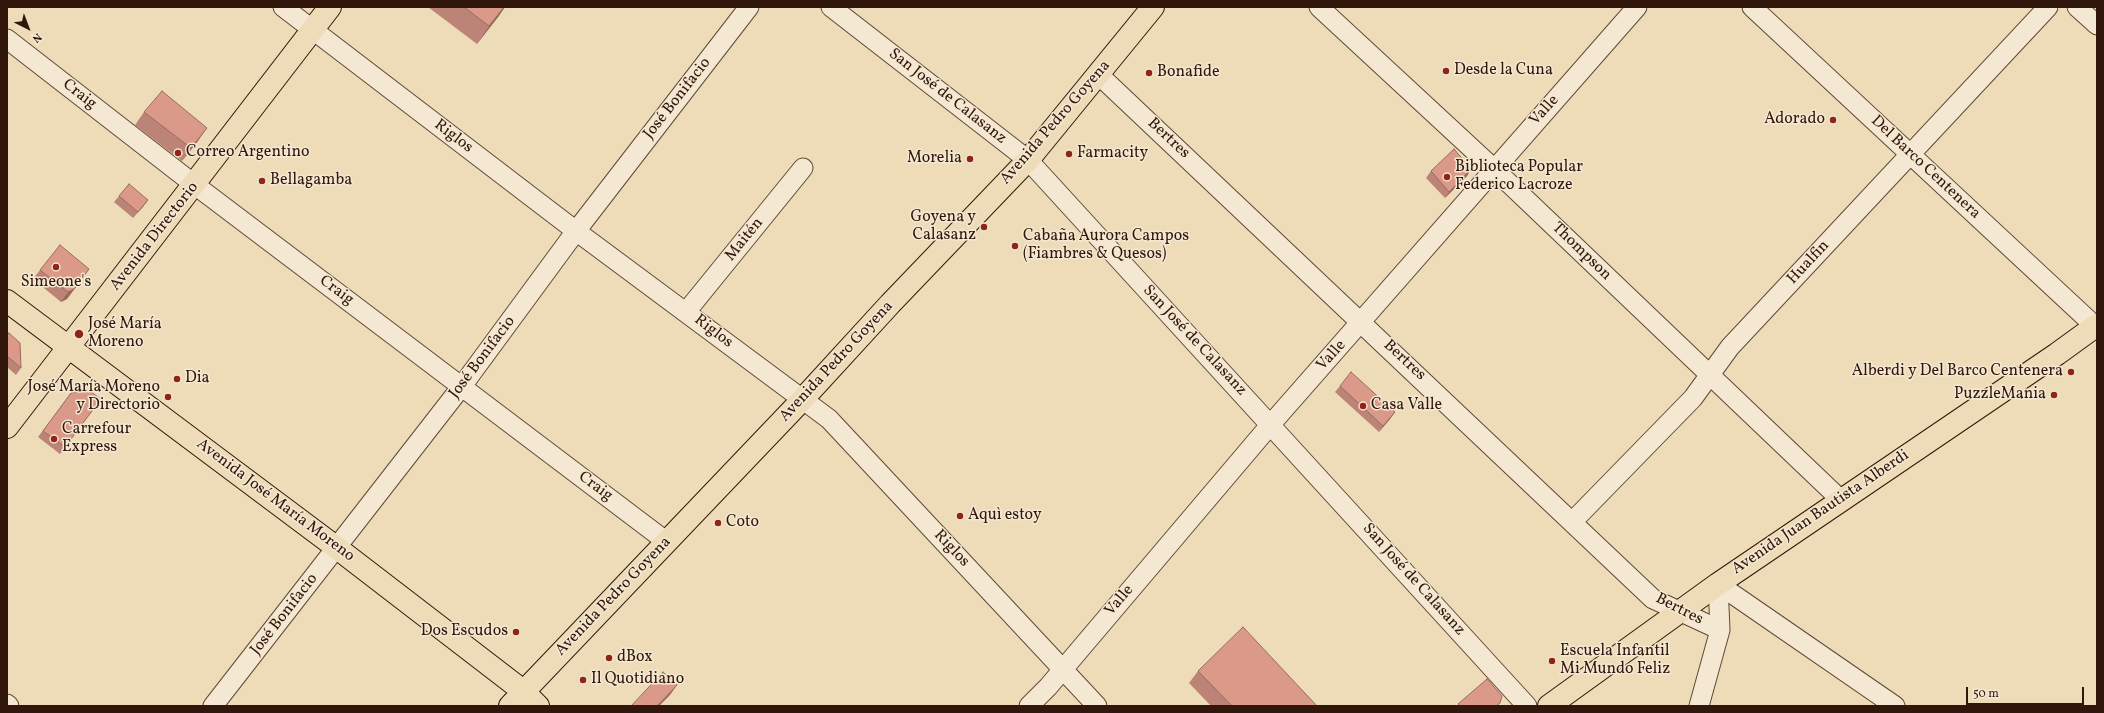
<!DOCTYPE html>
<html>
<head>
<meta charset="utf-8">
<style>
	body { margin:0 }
	#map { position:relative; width:2104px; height:713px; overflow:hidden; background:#eedcb9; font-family:Vollkorn,serif }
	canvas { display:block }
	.frame { position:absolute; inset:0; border:8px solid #31170b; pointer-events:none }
	.north { position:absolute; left:8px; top:8px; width:40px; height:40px; -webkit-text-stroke:3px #f4e8d2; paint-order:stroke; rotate:138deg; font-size:11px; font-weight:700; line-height:16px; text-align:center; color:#31170b }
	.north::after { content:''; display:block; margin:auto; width:14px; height:18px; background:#31170b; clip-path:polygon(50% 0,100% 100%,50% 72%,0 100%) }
	.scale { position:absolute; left:1966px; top:687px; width:118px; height:18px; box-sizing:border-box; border:2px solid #31170b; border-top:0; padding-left:5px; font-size:12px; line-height:14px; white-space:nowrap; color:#31170b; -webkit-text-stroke:3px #f4e8d2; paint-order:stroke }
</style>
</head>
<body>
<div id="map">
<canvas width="2104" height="713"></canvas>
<div class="frame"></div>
<div class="north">N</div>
<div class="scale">50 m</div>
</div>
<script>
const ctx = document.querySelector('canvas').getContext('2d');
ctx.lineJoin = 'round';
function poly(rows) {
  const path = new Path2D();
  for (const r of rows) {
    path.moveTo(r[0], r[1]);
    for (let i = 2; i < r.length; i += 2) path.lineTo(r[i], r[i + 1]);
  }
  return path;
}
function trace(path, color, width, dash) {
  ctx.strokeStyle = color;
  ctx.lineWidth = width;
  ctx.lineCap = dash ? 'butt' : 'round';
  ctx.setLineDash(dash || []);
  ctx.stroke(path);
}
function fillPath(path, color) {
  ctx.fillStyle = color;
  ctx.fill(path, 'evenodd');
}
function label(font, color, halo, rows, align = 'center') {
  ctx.font = font + ' Vollkorn,serif';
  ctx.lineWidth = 3;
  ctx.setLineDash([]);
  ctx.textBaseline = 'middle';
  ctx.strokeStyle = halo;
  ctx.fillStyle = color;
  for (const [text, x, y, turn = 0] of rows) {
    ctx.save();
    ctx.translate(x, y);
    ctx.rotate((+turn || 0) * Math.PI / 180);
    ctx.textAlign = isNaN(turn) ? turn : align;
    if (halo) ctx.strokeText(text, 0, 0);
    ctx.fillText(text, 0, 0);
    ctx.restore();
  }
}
const minor = poly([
	[283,7,576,231,829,419,1097,706],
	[831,7,1028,160,1527,706],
	[1319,7,1494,169,1841,500],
	[1752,7,2097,328],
	[2077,7,2097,25],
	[7,39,195,185,667,542],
	[1099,75,1653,599,1720,630],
	[686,312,803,168],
	[1573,521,1693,398,1730,347,2048,7],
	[1718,584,1895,706],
	[7,704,9,706],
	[213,706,462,386,576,231,749,7],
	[1029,706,1048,687,1271,424,1637,7],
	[1699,706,1720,630,1718,584]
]);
const major = poly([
	[7,301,337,548,523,691,538,706],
	[7,427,330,7],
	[510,706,802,400,890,304,1028,160,1153,7],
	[1549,706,1718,584,2057,354,2097,325]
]);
trace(minor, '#604836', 21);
trace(major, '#31170b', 24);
trace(minor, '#f4e8d2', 19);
trace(major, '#eedcb9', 22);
fillPath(poly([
	[428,7,505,7,477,44],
	[144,112,198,141,182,161,135,125],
	[1471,169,1467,176,1445,198,1426,178,1431,171],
	[119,196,148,200,133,218,114,202],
	[40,270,82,279,67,299,61,302,33,279],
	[7,335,21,368,16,375,7,367],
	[1340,386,1395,412,1390,419,1379,432,1335,392],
	[71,393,101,399,60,454,38,437],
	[1198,671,1317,706,1211,706,1189,683]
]), '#bc8476');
fillPath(poly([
	[504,7,505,7,499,16,477,44,489,26],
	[207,128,198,141,182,161,191,148],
	[1471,169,1467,176,1445,198,1449,192],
	[148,200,143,207,133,218],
	[89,269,67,299,61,302,68,292],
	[1395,412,1390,419,1379,432,1383,426],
	[677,685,670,695,659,706,657,706]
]), '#996b60');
const building = poly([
	[464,7,504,7,489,26,464,7],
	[162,91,207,128,191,148,144,112,162,91],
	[1454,149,1471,169,1449,192,1431,171,1454,149],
	[129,184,148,200,138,212,119,196,129,184],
	[60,245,89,269,74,289,68,292,40,270,60,245],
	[9,333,20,343,21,368,7,356,7,335,9,333],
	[1351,372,1395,412,1383,426,1340,386,1351,372],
	[88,390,101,399,65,447,43,431,71,393,88,390],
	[1243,627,1317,706,1232,706,1198,671,1243,627],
	[663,672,677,685,657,706,631,706,663,672],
	[1487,679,1502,696,1500,703,1496,706,1460,706,1458,704,1487,679]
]);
fillPath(building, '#db9989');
trace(building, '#996b60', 1);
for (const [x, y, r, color] of [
	[1446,71,4,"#8f2418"],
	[1149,73,4,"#8f2418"],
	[1833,120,4,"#8f2418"],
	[178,153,4,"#8f2418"],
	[1069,154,4,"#8f2418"],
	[970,159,4,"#8f2418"],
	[1447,177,4,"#8f2418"],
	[262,181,4,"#8f2418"],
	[984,227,4,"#8f2418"],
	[1015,246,4,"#8f2418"],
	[56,267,4,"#8f2418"],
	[79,334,5,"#8f2418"],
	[2071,372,4,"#8f2418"],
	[177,379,4,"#8f2418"],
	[2054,395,4,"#8f2418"],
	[168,397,4,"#8f2418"],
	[1363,406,4,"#8f2418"],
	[54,439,4,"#8f2418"],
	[960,516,4,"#8f2418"],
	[718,523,4,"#8f2418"],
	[516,632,4,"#8f2418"],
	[609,658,4,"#8f2418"],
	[1552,661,4,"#8f2418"],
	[583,680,4,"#8f2418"]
]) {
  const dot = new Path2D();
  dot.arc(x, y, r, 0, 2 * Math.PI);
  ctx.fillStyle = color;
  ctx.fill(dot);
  trace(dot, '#f4e8d2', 1.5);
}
label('16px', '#31170b', '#f4e8d2', [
	["Desde la Cuna",1454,71],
	["Bonafide",1157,73],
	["Adorado",1825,120,"right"],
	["Correo Argentino",186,153],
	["Farmacity",1077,154],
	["Morelia",962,159,"right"],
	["Biblioteca Popular",1455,168],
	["Federico Lacroze",1455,186],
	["Bellagamba",270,181],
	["Goyena y",976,218,"right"],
	["Calasanz",976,236,"right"],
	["Cabaña Aurora Campos",1023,237],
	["(Fiambres & Quesos)",1023,255],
	["Simeone's",56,283,"center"],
	["José María",88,325],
	["Moreno",88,343],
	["Alberdi y Del Barco Centenera",2063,372,"right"],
	["Dia",185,379],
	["José María Moreno",160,388,"right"],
	["y Directorio",160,406,"right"],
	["PuzzleMania",2046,395,"right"],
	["Casa Valle",1371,406],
	["Carrefour",62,430],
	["Express",62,448],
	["Aquì estoy",968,516],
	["Coto",726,523],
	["Dos Escudos",508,632,"right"],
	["Escuela Infantil",1560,652],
	["Mi Mundo Feliz",1560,670],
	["dBox",617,658],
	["Il Quotidiano",591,680]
], 'left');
label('16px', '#31170b', '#f4e8d2', [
	["Craig",79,95,38],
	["San José de Calasanz",947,97,38],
	["José Bonifacio",678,99,-52],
	["Valle",1545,111,-48],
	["Avenida Pedro Goyena",1056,123,-49],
	["Riglos",453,137,37],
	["Bertres",1168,139,43],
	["Del Barco Centenera",1925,168,43],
	["Avenida Directorio",155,237,-52],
	["Maitén",745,240,-51],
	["Thompson",1581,252,44],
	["Hualfin",1809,263,-47],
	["Craig",336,291,37],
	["Riglos",713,332,37],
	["San José de Calasanz",1194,341,47],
	["Valle",1332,356,-48],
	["José Bonifacio",483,358,-53],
	["Bertres",1404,361,43],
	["Avenida Pedro Goyena",837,362,-47],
	["Craig",595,487,37],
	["Avenida José María Moreno",275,501,37],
	["Avenida Juan Bautista Alberdi",1821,513,-34],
	["Riglos",951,549,47],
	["San José de Calasanz",1413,580,48],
	["Avenida Pedro Goyena",614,597,-46],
	["Valle",1120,601,-50],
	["Bertres",1679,610,27],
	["José Bonifacio",285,615,-52]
]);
</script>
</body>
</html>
